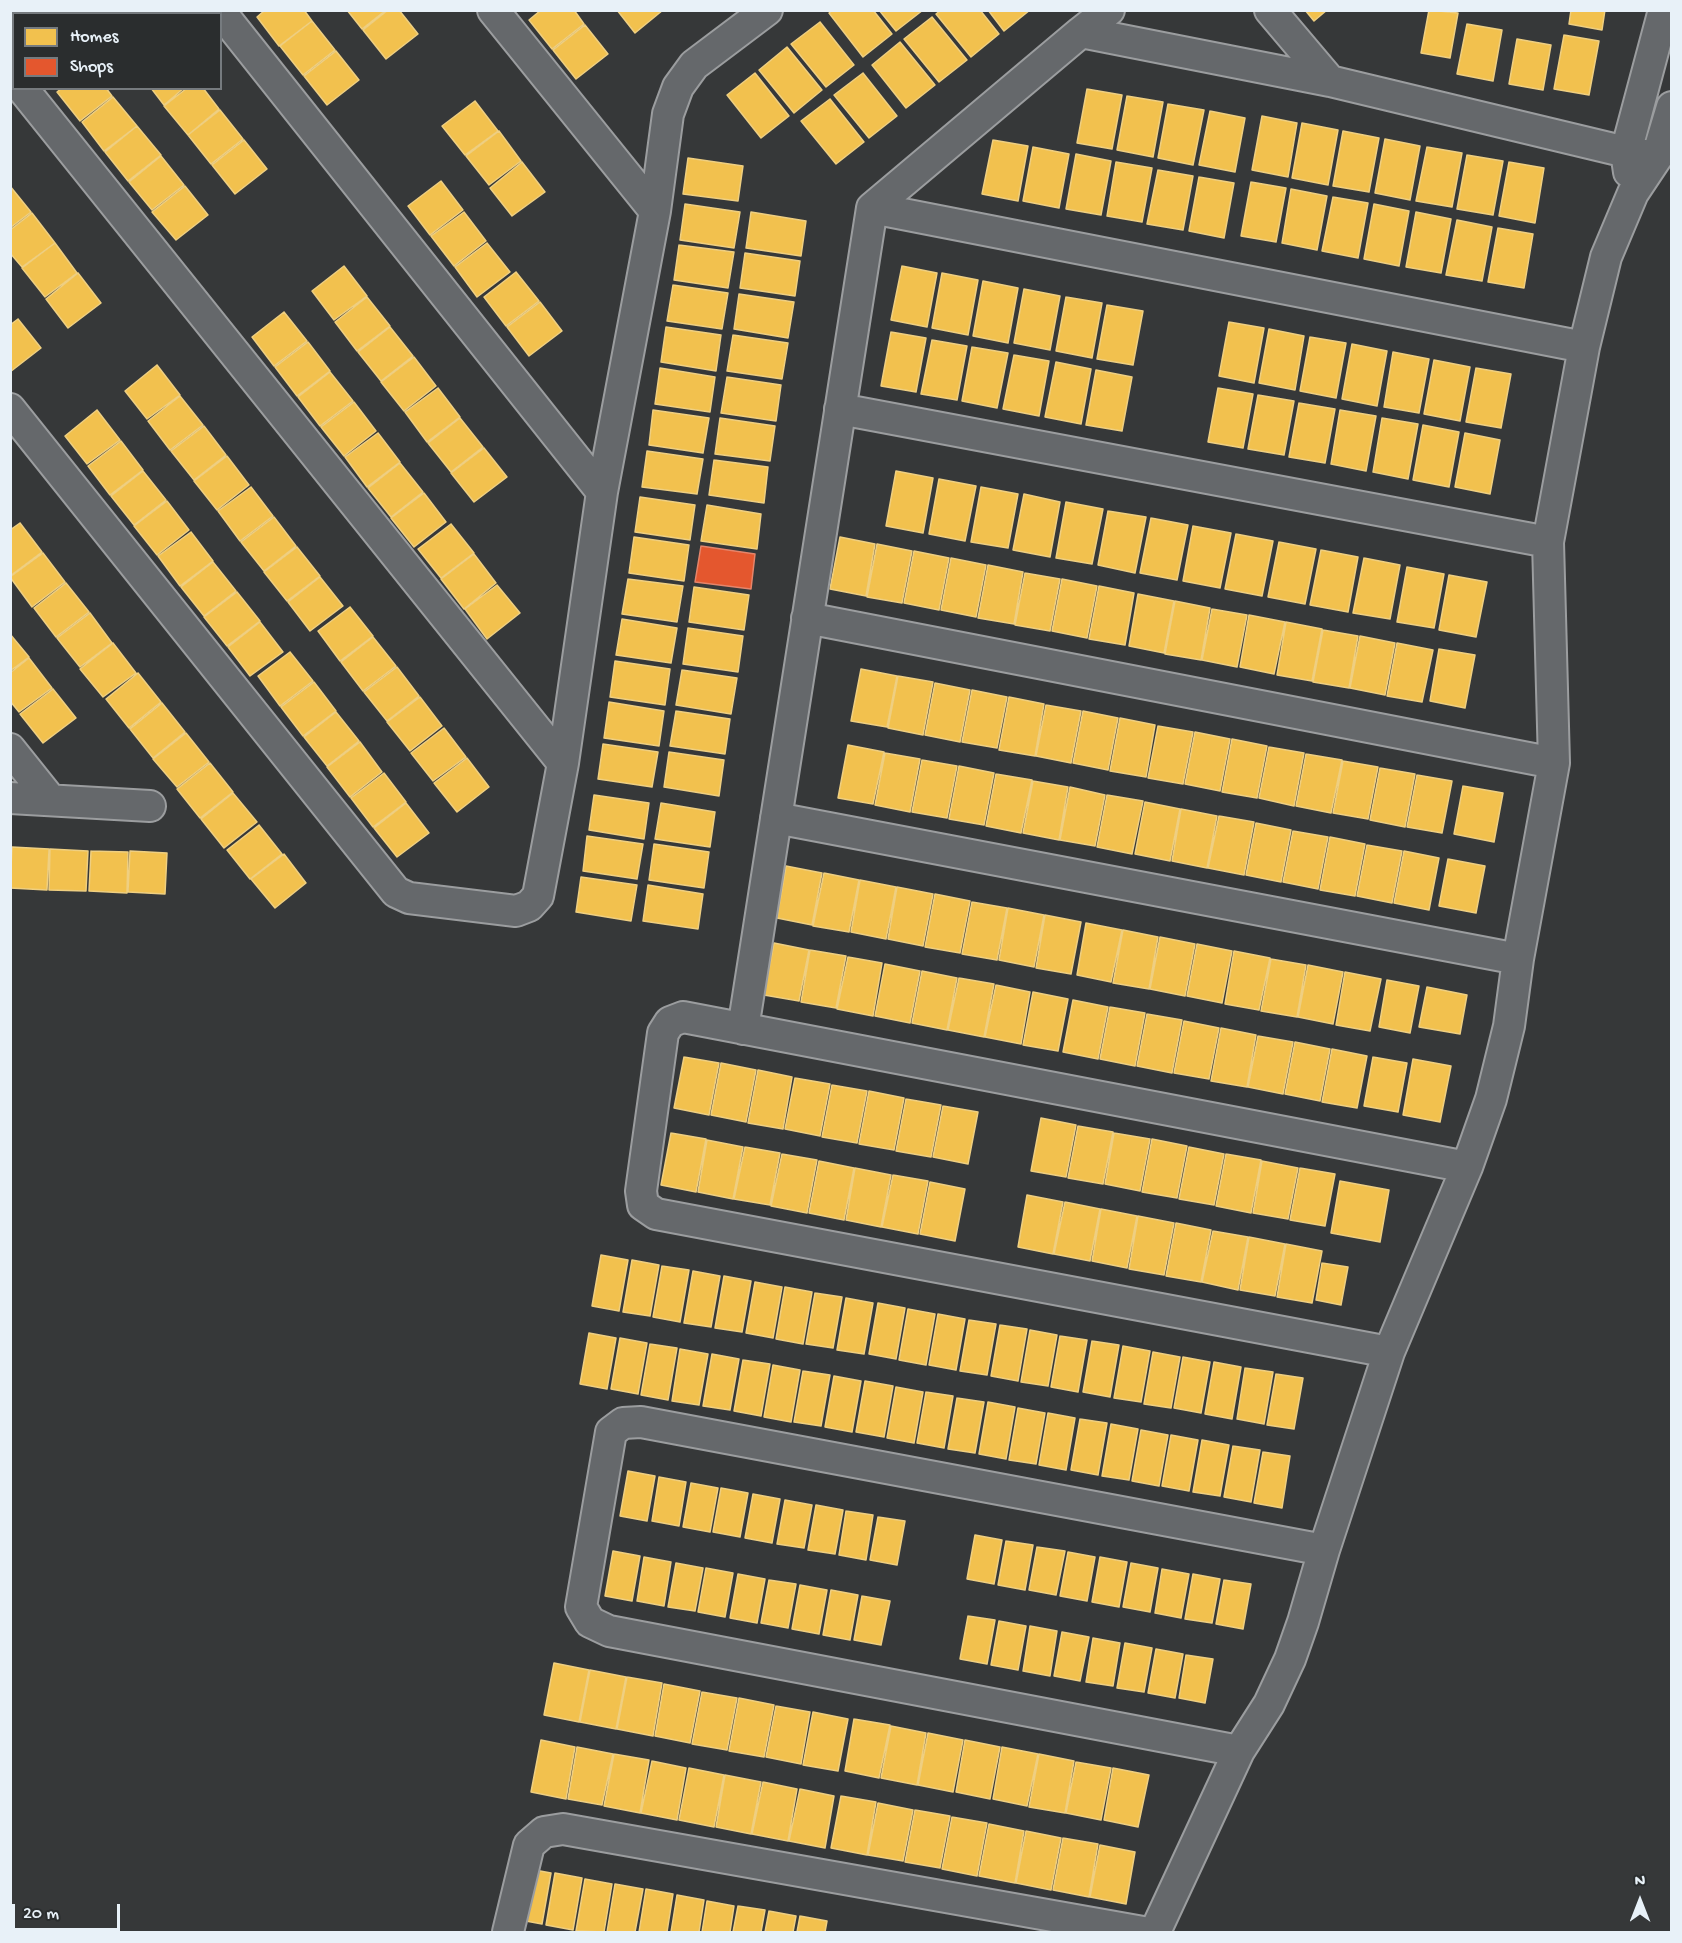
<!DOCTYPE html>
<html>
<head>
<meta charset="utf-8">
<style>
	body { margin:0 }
	#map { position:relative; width:1682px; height:1943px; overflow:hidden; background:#363839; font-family:"Gochi Hand",sans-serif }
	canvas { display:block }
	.frame { position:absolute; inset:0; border:12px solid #e8f1f8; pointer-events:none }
	.legend { position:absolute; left:12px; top:12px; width:210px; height:78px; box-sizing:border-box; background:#2a2d2e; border:2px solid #767b7f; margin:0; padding:8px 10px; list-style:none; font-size:18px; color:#e8f1f8 }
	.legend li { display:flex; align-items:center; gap:12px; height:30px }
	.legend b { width:30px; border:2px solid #767b7f }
	.north { position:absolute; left:1610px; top:1871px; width:60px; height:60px; -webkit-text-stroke:4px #2a2d2e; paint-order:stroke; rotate:0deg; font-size:16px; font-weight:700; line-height:24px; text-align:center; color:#e8f1f8 }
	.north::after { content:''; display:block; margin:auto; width:21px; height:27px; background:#e8f1f8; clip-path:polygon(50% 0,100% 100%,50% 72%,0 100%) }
	.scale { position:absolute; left:12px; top:1904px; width:108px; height:27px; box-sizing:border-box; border:3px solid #e8f1f8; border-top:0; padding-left:8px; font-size:18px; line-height:21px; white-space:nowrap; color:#e8f1f8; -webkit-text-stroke:4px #2a2d2e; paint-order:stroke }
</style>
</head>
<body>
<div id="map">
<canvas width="1682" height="1943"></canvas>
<div class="frame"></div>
<ul class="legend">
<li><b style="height:16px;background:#f2c14e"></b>Homes</li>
<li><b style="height:16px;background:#e4572e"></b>Shops</li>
</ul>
<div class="north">N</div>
<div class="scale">20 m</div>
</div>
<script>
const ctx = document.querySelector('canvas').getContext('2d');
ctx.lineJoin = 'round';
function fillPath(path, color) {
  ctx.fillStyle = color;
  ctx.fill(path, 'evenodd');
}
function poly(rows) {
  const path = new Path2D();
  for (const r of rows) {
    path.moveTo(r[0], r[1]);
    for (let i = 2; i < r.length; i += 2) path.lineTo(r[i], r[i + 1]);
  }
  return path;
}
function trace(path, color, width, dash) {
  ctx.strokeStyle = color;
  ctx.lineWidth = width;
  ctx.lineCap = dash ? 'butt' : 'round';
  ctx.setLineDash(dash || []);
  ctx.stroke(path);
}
const homes = poly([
	[10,10,36,10,32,14,14,14,14,28,10,30,10,10],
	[99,10,141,10,143,14,95,14,99,10],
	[265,10,304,10,312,21,279,46,257,17,265,10],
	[347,10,386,10,362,29,347,10],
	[388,10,399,10,418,34,386,59,363,30,388,10],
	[541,10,574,10,584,24,552,49,529,20,541,10],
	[617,10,663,10,635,33,617,10],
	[833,10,873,10,892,34,863,57,829,13,833,10],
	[879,10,923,10,896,31,879,10],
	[941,10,980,10,999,34,971,57,936,14,941,10],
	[988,10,1030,10,1004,31,988,10],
	[1305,10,1327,10,1314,21,1305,10],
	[1429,10,1458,13,1450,58,1421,53,1429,10],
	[1571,10,1605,10,1602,30,1569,24,1571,10],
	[932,17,967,60,939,82,904,39,932,17],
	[312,21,335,50,303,75,280,46,312,21],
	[820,22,854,65,826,87,791,44,820,22],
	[1467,24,1502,30,1493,81,1457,74,1467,24],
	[585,25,608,54,576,79,553,50,585,25],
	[1564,35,1599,41,1589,95,1554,89,1564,35],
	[1517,39,1551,45,1543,90,1509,84,1517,39],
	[900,42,935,85,906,108,872,65,900,42],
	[787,47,822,90,794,113,759,70,787,47],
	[336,51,359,80,327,105,304,76,336,51],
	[755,73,789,116,761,138,727,95,755,73],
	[863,73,897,116,869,138,834,95,863,73],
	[62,88,106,88,112,96,80,121,57,92,62,88],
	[151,88,184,88,164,105,151,88],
	[187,88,203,88,219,109,188,135,164,106,187,88],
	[1087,89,1122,95,1112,149,1077,143,1087,89],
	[1127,96,1163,102,1153,157,1117,150,1127,96],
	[113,97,137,126,104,151,82,122,113,97],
	[830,99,864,142,836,164,801,121,830,99],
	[475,101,498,131,465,155,442,126,475,101],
	[1168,104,1204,110,1193,165,1158,158,1168,104],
	[220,110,243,139,211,164,188,135,220,110],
	[1210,111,1245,118,1235,172,1199,165,1210,111],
	[1262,116,1297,123,1288,177,1252,170,1262,116],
	[1302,123,1338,130,1328,185,1292,178,1302,123],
	[137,126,161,155,128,181,105,152,137,126],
	[499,131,521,161,489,185,466,156,499,131],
	[1343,131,1379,138,1369,192,1333,186,1343,131],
	[1385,139,1420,146,1410,200,1375,193,1385,139],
	[244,140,267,169,235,194,212,165,244,140],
	[993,140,1028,146,1018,201,982,194,993,140],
	[1033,147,1069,154,1059,208,1023,201,1033,147],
	[1427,147,1462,153,1452,207,1416,201,1427,147],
	[1076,154,1111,161,1101,215,1066,209,1076,154],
	[1467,155,1503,161,1493,215,1457,209,1467,155],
	[161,156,184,185,152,210,129,182,161,156],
	[688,158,743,166,738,201,683,194,688,158],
	[522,162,545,192,512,216,490,188,522,162],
	[1116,162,1152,168,1142,222,1107,216,1116,162],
	[1509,162,1544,168,1535,223,1499,216,1509,162],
	[1158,170,1193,176,1183,230,1147,224,1158,170],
	[1199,177,1234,183,1224,238,1189,231,1199,177],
	[441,181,463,210,430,235,408,206,441,181],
	[1251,182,1286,188,1276,242,1241,236,1251,182],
	[10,186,31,212,10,228,10,186],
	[185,186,208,215,176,240,152,212,185,186],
	[1291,189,1327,196,1317,250,1282,243,1291,189],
	[1333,197,1368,203,1358,258,1322,251,1333,197],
	[685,204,740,212,734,248,680,240,685,204],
	[1374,204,1409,211,1399,266,1364,259,1374,204],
	[464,212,486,241,454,266,431,236,464,212],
	[751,212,806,221,801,256,746,248,751,212],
	[1416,212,1451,219,1441,273,1406,267,1416,212],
	[32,213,55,243,22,267,10,253,10,230,32,213],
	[1457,220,1492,227,1482,281,1446,275,1457,220],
	[1498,228,1533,234,1524,288,1488,282,1498,228],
	[55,243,77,273,45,297,22,268,55,243],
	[487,243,510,272,477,297,455,267,487,243],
	[679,245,734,252,728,288,674,280,679,245],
	[745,253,800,261,795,296,740,288,745,253],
	[344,266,367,296,334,320,312,291,344,266],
	[902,266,937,273,927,327,891,320,902,266],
	[516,272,539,301,506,326,484,297,516,272],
	[78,273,101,303,68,328,46,299,78,273],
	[942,273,978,280,968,335,932,328,942,273],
	[983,281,1018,288,1008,343,973,336,983,281],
	[673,285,728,293,722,329,667,321,673,285],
	[1024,289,1060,296,1050,350,1014,343,1024,289],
	[739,294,794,302,788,338,734,329,739,294],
	[367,297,390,326,357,351,335,322,367,297],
	[1066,297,1102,303,1092,358,1056,351,1066,297],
	[540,302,562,331,529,356,507,327,540,302],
	[1107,305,1143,311,1133,365,1097,359,1107,305],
	[284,312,307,341,274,366,252,337,284,312],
	[18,319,41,348,10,372,10,325,18,319],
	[1229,322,1264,328,1254,383,1219,376,1229,322],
	[390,327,413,356,381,381,358,352,390,327],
	[666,327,721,335,716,371,661,362,666,327],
	[1269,329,1304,336,1295,390,1259,383,1269,329],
	[891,332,926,338,916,392,881,386,891,332],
	[733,335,788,343,782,379,727,371,733,335],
	[1310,337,1346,343,1336,398,1300,391,1310,337],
	[932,340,967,346,957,400,921,394,932,340],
	[308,342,330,371,297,396,275,367,308,342],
	[1352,344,1387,351,1377,406,1342,399,1352,344],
	[972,347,1008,353,997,408,962,401,972,347],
	[1393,352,1429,359,1419,413,1384,407,1393,352],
	[1014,355,1049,361,1039,416,1003,409,1014,355],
	[414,357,436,386,404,411,381,382,414,357],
	[1434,360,1470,367,1460,421,1424,414,1434,360],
	[1056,362,1091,369,1081,424,1045,417,1056,362],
	[157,365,180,395,147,419,125,391,157,365],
	[660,368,715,377,710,412,655,404,660,368],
	[1476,368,1511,374,1501,428,1466,422,1476,368],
	[1096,370,1132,377,1122,431,1086,425,1096,370],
	[330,372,353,401,320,426,298,397,330,372],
	[727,377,781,385,776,421,721,413,727,377],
	[438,388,460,417,427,442,405,412,438,388],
	[1218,388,1253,394,1243,448,1208,442,1218,388],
	[1258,395,1294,401,1284,455,1248,449,1258,395],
	[180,396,203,425,170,450,148,421,180,396],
	[354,402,376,431,344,456,321,427,354,402],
	[1299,403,1335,409,1325,463,1289,457,1299,403],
	[97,410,120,440,87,464,65,436,97,410],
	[653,410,709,418,703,453,649,445,653,410],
	[1340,410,1376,416,1366,471,1331,464,1340,410],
	[460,418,483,447,451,472,428,443,460,418],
	[720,418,775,426,770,461,715,454,720,418],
	[1382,418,1418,424,1408,479,1373,472,1382,418],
	[1423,425,1459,432,1449,487,1413,480,1423,425],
	[204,426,226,455,194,480,171,451,204,426],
	[378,433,400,462,367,487,345,457,378,433],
	[1465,433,1500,440,1490,494,1455,487,1465,433],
	[121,441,143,470,110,495,88,466,121,441],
	[484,448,507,477,474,502,451,473,484,448],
	[647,451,703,459,697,494,642,487,647,451],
	[227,456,249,485,217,510,194,481,227,456],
	[714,460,768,467,764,503,709,495,714,460],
	[400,463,423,492,391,517,368,488,400,463],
	[143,471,166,500,134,525,111,496,143,471],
	[896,471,933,478,923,533,886,526,896,471],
	[939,479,976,486,965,541,929,534,939,479],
	[251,487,273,516,240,541,218,511,251,487],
	[981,487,1018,494,1008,548,971,542,981,487],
	[424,493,446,522,414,547,391,518,424,493],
	[1024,494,1060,502,1050,557,1013,550,1024,494],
	[640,497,695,505,690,540,635,532,640,497],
	[167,501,189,530,157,555,134,526,167,501],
	[1066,502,1103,509,1092,564,1056,558,1066,502],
	[707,505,761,514,757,549,701,541,707,505],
	[1108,511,1146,517,1135,573,1098,565,1108,511],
	[274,517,296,546,264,571,241,542,274,517],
	[1151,518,1188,525,1177,580,1140,573,1151,518],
	[20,523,42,552,10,576,10,530,20,523],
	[451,524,474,553,441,578,418,549,451,524],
	[1193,526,1231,533,1220,588,1183,581,1193,526],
	[191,532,213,561,180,586,158,556,191,532],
	[1236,534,1273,541,1262,596,1225,589,1236,534],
	[634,537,689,545,684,581,629,573,634,537],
	[840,537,875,544,866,596,830,589,840,537],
	[1279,542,1316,549,1305,604,1268,597,1279,542],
	[877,544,912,551,902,603,867,597,877,544],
	[297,547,320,576,287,601,264,572,297,547],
	[1321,550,1358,557,1348,612,1310,605,1321,550],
	[914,551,949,558,939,610,904,603,914,551],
	[43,553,65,582,32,607,10,577,43,553],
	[474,554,496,583,464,609,441,579,474,554],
	[951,558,986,565,976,617,941,610,951,558],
	[1364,558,1400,565,1390,619,1353,613,1364,558],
	[213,562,236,591,204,616,181,587,213,562],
	[988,565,1023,572,1014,624,978,618,988,565],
	[1407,567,1444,574,1434,628,1397,622,1407,567],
	[1025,573,1060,579,1050,631,1015,625,1025,573],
	[1449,575,1487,582,1476,637,1439,630,1449,575],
	[320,577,343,606,310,631,288,602,320,577],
	[628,579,683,586,677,622,622,614,628,579],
	[1062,579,1097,586,1087,638,1052,631,1062,579],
	[66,583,89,612,56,637,34,608,66,583],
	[497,585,520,613,487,639,465,609,497,585],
	[1099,586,1134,593,1125,645,1089,639,1099,586],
	[694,587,749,595,744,630,689,622,694,587],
	[237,592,260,621,227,646,204,617,237,592],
	[1138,594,1174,601,1164,653,1129,646,1138,594],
	[1175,601,1210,608,1201,660,1165,654,1175,601],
	[350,607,373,636,340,661,318,631,350,607],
	[1212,609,1247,615,1237,667,1202,660,1212,609],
	[90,613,112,643,80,667,57,638,90,613],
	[1249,615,1285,622,1274,674,1240,667,1249,615],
	[622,619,677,628,671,663,616,655,622,619],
	[260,622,283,652,250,676,228,647,260,622],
	[1286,622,1322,629,1312,681,1277,675,1286,622],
	[688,628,743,636,738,672,683,664,688,628],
	[1323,630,1358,636,1349,688,1313,682,1323,630],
	[10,634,29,657,10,671,10,634],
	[1360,636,1395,643,1385,695,1350,688,1360,636],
	[373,637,396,666,363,691,341,662,373,637],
	[113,643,136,673,103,697,80,669,113,643],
	[1397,643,1433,650,1422,702,1387,696,1397,643],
	[1439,649,1475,655,1465,708,1430,701,1439,649],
	[290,652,313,681,280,706,258,676,290,652],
	[29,658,52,688,19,712,10,701,10,673,29,658],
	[615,661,670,669,665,705,610,697,615,661],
	[397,667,419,696,387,721,364,692,397,667],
	[861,669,897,676,887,727,851,721,861,669],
	[682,670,737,678,731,714,676,705,682,670],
	[138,673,161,702,129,728,106,699,138,673],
	[898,676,933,682,923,735,888,728,898,676],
	[314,682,336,711,303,736,281,707,314,682],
	[935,683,970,690,960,742,925,735,935,683],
	[53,689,76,718,43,743,20,714,53,689],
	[972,690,1007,697,997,748,962,742,972,690],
	[420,697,442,726,410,751,387,722,420,697],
	[1009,697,1044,704,1035,756,999,750,1009,697],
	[609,702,664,711,659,746,604,738,609,702],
	[162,703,185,732,153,758,130,729,162,703],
	[1046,705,1081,711,1071,763,1036,756,1046,705],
	[676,711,730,719,725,754,670,746,676,711],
	[1083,711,1118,718,1108,770,1073,763,1083,711],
	[336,712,359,741,327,766,304,737,336,712],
	[1120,718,1155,725,1146,777,1110,771,1120,718],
	[1158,726,1193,732,1183,784,1148,778,1158,726],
	[444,728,466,757,433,781,411,753,444,728],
	[1195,732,1230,739,1220,791,1185,784,1195,732],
	[186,733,209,762,177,787,153,759,186,733],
	[1232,739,1267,746,1257,798,1222,792,1232,739],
	[360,742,382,772,350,797,327,767,360,742],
	[603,744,658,752,652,787,598,779,603,744],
	[848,745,884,752,873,804,838,798,848,745],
	[1269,747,1304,753,1294,806,1259,798,1269,747],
	[669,752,724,760,719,796,664,787,669,752],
	[885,753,920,759,910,812,875,805,885,753],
	[1306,754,1342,760,1331,813,1296,806,1306,754],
	[467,758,489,787,457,812,434,783,467,758],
	[922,760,957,766,947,818,912,812,922,760],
	[1343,761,1378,767,1368,819,1333,813,1343,761],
	[210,763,233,792,200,818,177,789,210,763],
	[959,766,994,773,984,825,949,819,959,766],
	[1380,768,1415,774,1405,827,1370,820,1380,768],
	[384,773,406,802,373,827,351,798,384,773],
	[996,774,1032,780,1021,833,986,826,996,774],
	[1417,775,1452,781,1442,833,1407,827,1417,775],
	[1033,781,1068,787,1059,840,1023,833,1033,781],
	[1463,786,1503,793,1494,842,1454,834,1463,786],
	[1070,787,1105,795,1095,846,1060,840,1070,787],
	[233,793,257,822,224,848,201,819,233,793],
	[594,795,649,803,644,839,589,830,594,795],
	[1107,795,1143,801,1132,854,1097,847,1107,795],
	[1145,802,1180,809,1170,861,1135,854,1145,802],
	[406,803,429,833,397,857,374,828,406,803],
	[661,803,715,812,710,847,655,839,661,803],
	[1181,809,1217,816,1207,868,1172,861,1181,809],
	[1219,816,1254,822,1244,875,1208,868,1219,816],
	[1256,823,1291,830,1281,882,1246,875,1256,823],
	[259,825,282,854,250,879,227,850,259,825],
	[1293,831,1328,837,1318,889,1283,882,1293,831],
	[587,836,643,844,637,879,583,871,587,836],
	[1330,837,1365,844,1355,896,1320,890,1330,837],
	[654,844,709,852,704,888,649,880,654,844],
	[1367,845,1402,851,1392,903,1357,896,1367,845],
	[12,847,49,849,47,890,10,888,12,847],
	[50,849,88,851,86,891,49,890,50,849],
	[91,851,128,852,127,893,89,891,91,851],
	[130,851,167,853,165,894,128,892,130,851],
	[1404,851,1439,858,1429,910,1394,903,1404,851],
	[284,854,306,883,275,908,251,879,284,854],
	[1448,859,1485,866,1476,913,1439,906,1448,859],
	[786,866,822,873,812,925,777,918,786,866],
	[824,873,859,880,849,932,813,926,824,873],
	[581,877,637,885,631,921,576,912,581,877],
	[860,880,896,887,886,939,851,932,860,880],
	[648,885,703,894,698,929,643,921,648,885],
	[897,887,933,894,923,946,888,939,897,887],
	[935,894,970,901,960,953,925,947,935,894],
	[972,902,1007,908,997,960,962,954,972,902],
	[1008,908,1044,915,1034,967,999,960,1008,908],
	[1045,915,1081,922,1071,974,1036,968,1045,915],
	[1086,923,1122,930,1111,982,1077,975,1086,923],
	[1123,930,1158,937,1149,989,1113,983,1123,930],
	[1160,937,1195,944,1185,996,1150,989,1160,937],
	[774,943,809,950,799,1001,764,995,774,943],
	[1197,944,1232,951,1222,1003,1187,996,1197,944],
	[810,950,846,956,836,1008,801,1002,810,950],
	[1234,951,1270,958,1259,1010,1225,1004,1234,951],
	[848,957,882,963,873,1016,837,1009,848,957],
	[1271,959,1306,965,1297,1017,1261,1011,1271,959],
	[885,964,920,971,910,1023,875,1016,885,964],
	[1308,965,1343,972,1333,1024,1298,1017,1308,965],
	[922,971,957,978,947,1030,912,1023,922,971],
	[1345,972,1381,979,1370,1031,1336,1025,1345,972],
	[959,978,994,984,984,1037,948,1030,959,978],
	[1387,980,1419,986,1410,1033,1379,1027,1387,980],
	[996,985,1030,992,1021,1044,985,1037,996,985],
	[1427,987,1467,995,1460,1034,1419,1027,1427,987],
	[1033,992,1068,999,1058,1051,1023,1045,1033,992],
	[1073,1000,1108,1007,1098,1059,1063,1052,1073,1000],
	[1110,1007,1145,1013,1135,1066,1100,1059,1110,1007],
	[1147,1014,1182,1020,1172,1073,1137,1066,1147,1014],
	[1184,1021,1219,1028,1209,1079,1174,1073,1184,1021],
	[1221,1028,1256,1035,1247,1087,1211,1081,1221,1028],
	[1258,1036,1293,1042,1283,1094,1248,1087,1258,1036],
	[1295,1042,1330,1049,1320,1101,1285,1094,1295,1042],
	[1332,1049,1367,1056,1357,1108,1322,1102,1332,1049],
	[684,1057,719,1063,709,1115,674,1108,684,1057],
	[1373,1057,1407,1063,1398,1112,1364,1106,1373,1057],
	[1413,1059,1451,1066,1440,1122,1403,1115,1413,1059],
	[721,1063,756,1070,746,1122,711,1115,721,1063],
	[758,1070,792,1077,783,1129,748,1123,758,1070],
	[795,1078,830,1084,820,1136,785,1129,795,1078],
	[832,1085,867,1091,857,1143,822,1137,832,1085],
	[869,1091,904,1098,894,1150,859,1144,869,1091],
	[906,1099,941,1105,931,1157,896,1151,906,1099],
	[943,1106,978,1112,968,1164,933,1157,943,1106],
	[1041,1118,1076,1125,1066,1177,1031,1171,1041,1118],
	[1078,1126,1113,1132,1103,1184,1068,1178,1078,1126],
	[671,1133,706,1139,696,1192,661,1185,671,1133],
	[1114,1133,1150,1139,1140,1191,1105,1184,1114,1133],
	[1152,1139,1187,1146,1177,1198,1142,1192,1152,1139],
	[707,1140,743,1147,733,1199,698,1192,707,1140],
	[745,1147,780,1153,770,1205,734,1199,745,1147],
	[1189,1147,1224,1154,1214,1205,1179,1199,1189,1147],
	[782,1154,817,1160,807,1213,771,1206,782,1154],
	[1226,1154,1261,1160,1251,1213,1216,1206,1226,1154],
	[819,1161,854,1168,844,1220,809,1213,819,1161],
	[1262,1161,1298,1168,1288,1219,1253,1213,1262,1161],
	[855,1168,891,1175,881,1227,846,1220,855,1168],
	[1300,1168,1335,1174,1325,1226,1290,1220,1300,1168],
	[893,1175,928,1181,918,1234,882,1227,893,1175],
	[1340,1181,1389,1190,1380,1242,1331,1233,1340,1181],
	[930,1182,965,1189,955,1241,920,1234,930,1182],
	[1027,1195,1063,1202,1053,1254,1018,1247,1027,1195],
	[1065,1202,1100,1209,1090,1261,1054,1254,1065,1202],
	[1101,1209,1137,1216,1127,1268,1092,1261,1101,1209],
	[1138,1216,1174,1223,1164,1275,1129,1269,1138,1216],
	[1176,1223,1211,1230,1201,1282,1166,1276,1176,1223],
	[1213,1231,1248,1237,1238,1290,1202,1282,1213,1231],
	[1249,1237,1285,1244,1275,1296,1240,1290,1249,1237],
	[1286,1244,1322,1251,1312,1303,1277,1297,1286,1244],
	[601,1255,628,1260,619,1311,592,1306,601,1255],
	[632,1260,659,1265,650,1316,623,1312,632,1260],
	[1322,1263,1348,1267,1341,1305,1316,1300,1322,1263],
	[662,1266,689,1270,680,1322,653,1317,662,1266],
	[693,1271,720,1276,711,1327,684,1323,693,1271],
	[724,1276,751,1281,742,1332,715,1328,724,1276],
	[755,1282,782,1287,773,1338,746,1333,755,1282],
	[785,1287,812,1292,803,1344,776,1339,785,1287],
	[815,1293,842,1297,833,1348,806,1344,815,1293],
	[846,1298,873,1303,864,1354,837,1350,846,1298],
	[878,1303,905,1308,896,1359,869,1354,878,1303],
	[908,1309,935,1314,926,1365,899,1360,908,1309],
	[938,1314,965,1319,956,1370,929,1365,938,1314],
	[969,1320,996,1324,987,1375,960,1371,969,1320],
	[1000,1325,1027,1329,1018,1381,991,1376,1000,1325],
	[1030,1330,1057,1335,1048,1386,1021,1382,1030,1330],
	[589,1333,616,1338,607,1389,580,1384,589,1333],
	[1060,1336,1087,1340,1078,1392,1051,1387,1060,1336],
	[620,1338,647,1343,638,1394,611,1389,620,1338],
	[1092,1341,1119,1345,1110,1397,1083,1392,1092,1341],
	[650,1344,677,1348,668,1400,641,1395,650,1344],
	[1123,1346,1150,1351,1141,1402,1114,1398,1123,1346],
	[680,1349,708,1354,699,1405,672,1401,680,1349],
	[1153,1352,1180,1357,1171,1408,1144,1404,1153,1352],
	[712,1354,739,1359,730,1410,703,1406,712,1354],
	[1183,1357,1210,1362,1201,1413,1174,1408,1183,1357],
	[743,1360,770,1364,761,1416,734,1411,743,1360],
	[1214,1362,1241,1367,1232,1419,1205,1414,1214,1362],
	[773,1365,800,1370,791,1422,764,1417,773,1365],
	[1245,1368,1273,1372,1264,1424,1237,1419,1245,1368],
	[803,1371,830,1375,821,1426,794,1422,803,1371],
	[1276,1374,1303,1378,1294,1429,1267,1425,1276,1374],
	[834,1376,861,1381,852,1432,825,1427,834,1376],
	[865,1381,893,1386,884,1437,856,1432,865,1381],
	[896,1387,923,1392,914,1443,887,1438,896,1387],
	[926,1392,953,1396,944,1448,917,1443,926,1392],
	[957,1398,984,1402,975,1453,948,1449,957,1398],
	[988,1402,1015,1407,1006,1459,979,1454,988,1402],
	[1018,1408,1045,1413,1036,1464,1009,1460,1018,1408],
	[1048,1413,1075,1418,1066,1470,1039,1465,1048,1413],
	[1080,1419,1107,1423,1098,1475,1071,1470,1080,1419],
	[1111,1424,1138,1429,1129,1480,1102,1476,1111,1424],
	[1141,1430,1168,1435,1159,1486,1132,1481,1141,1430],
	[1171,1435,1198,1440,1189,1491,1162,1486,1171,1435],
	[1202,1440,1229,1445,1220,1496,1193,1492,1202,1440],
	[1233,1446,1260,1450,1251,1502,1224,1497,1233,1446],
	[1263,1452,1290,1456,1282,1508,1254,1503,1263,1452],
	[628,1471,655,1476,647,1521,620,1516,628,1471],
	[659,1477,686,1482,679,1526,652,1521,659,1477],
	[691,1483,718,1488,710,1532,683,1527,691,1483],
	[721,1488,748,1493,740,1537,713,1532,721,1488],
	[753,1494,780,1499,772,1543,745,1538,753,1494],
	[785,1500,812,1505,804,1548,777,1544,785,1500],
	[816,1505,843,1510,835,1554,808,1550,816,1505],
	[846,1511,873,1515,866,1560,839,1555,846,1511],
	[878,1517,905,1521,897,1565,870,1560,878,1517],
	[975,1535,1002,1540,994,1584,967,1579,975,1535],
	[1006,1541,1033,1545,1025,1590,998,1585,1006,1541],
	[1037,1547,1065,1551,1056,1595,1029,1590,1037,1547],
	[613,1551,640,1556,632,1601,605,1596,613,1551],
	[1068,1552,1095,1557,1087,1601,1060,1596,1068,1552],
	[644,1557,671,1562,664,1606,637,1601,644,1557],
	[1100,1557,1127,1562,1119,1607,1092,1602,1100,1557],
	[676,1563,703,1568,695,1611,668,1607,676,1563],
	[1131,1563,1158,1568,1150,1612,1123,1607,1131,1563],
	[706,1568,733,1573,725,1617,698,1612,706,1568],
	[1162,1569,1189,1574,1181,1618,1155,1613,1162,1569],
	[738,1574,765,1579,757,1623,730,1618,738,1574],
	[1193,1574,1220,1579,1212,1623,1185,1619,1193,1574],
	[769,1580,796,1584,788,1628,761,1623,769,1580],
	[1224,1580,1251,1584,1243,1629,1216,1624,1224,1580],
	[800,1585,827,1590,819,1634,792,1629,800,1585],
	[831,1590,858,1595,850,1640,823,1635,831,1590],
	[862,1596,890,1601,881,1645,854,1640,862,1596],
	[968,1616,995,1620,987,1664,960,1659,968,1616],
	[999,1621,1026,1626,1018,1670,991,1665,999,1621],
	[1030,1626,1057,1631,1050,1676,1023,1671,1030,1626],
	[1062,1632,1089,1637,1080,1681,1054,1676,1062,1632],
	[1093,1638,1120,1643,1113,1686,1086,1682,1093,1638],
	[1125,1643,1152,1648,1144,1692,1117,1688,1125,1643],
	[1156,1649,1183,1654,1175,1698,1148,1693,1156,1649],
	[1186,1655,1213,1659,1205,1703,1179,1698,1186,1655],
	[554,1663,589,1670,579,1722,544,1715,554,1663],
	[590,1670,626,1677,616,1729,580,1722,590,1670],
	[627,1677,662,1683,653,1736,617,1729,627,1677],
	[664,1684,700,1691,690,1743,655,1736,664,1684],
	[702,1692,737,1698,727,1750,692,1744,702,1692],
	[739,1698,774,1705,764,1757,729,1751,739,1698],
	[776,1706,810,1712,801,1764,766,1757,776,1706],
	[813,1712,848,1719,838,1771,803,1765,813,1712],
	[854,1719,890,1725,879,1778,845,1771,854,1719],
	[891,1726,926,1733,917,1785,881,1778,891,1726],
	[928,1733,963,1740,953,1792,918,1785,928,1733],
	[541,1740,575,1747,566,1799,531,1792,541,1740],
	[965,1740,1000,1747,990,1799,956,1792,965,1740],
	[577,1747,613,1754,602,1805,568,1799,577,1747],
	[1002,1747,1038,1754,1027,1806,993,1799,1002,1747],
	[614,1754,649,1760,640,1813,604,1806,614,1754],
	[1039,1754,1074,1761,1065,1813,1029,1807,1039,1754],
	[652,1761,686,1768,677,1820,641,1813,652,1761],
	[1076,1762,1111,1768,1101,1820,1066,1813,1076,1762],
	[689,1768,724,1775,714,1827,679,1820,689,1768],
	[1113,1768,1149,1775,1138,1827,1104,1820,1113,1768],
	[725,1775,761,1782,751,1834,716,1827,725,1775],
	[763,1782,797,1789,788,1841,752,1834,763,1782],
	[800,1789,834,1796,825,1848,789,1841,800,1789],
	[841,1796,876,1802,867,1855,831,1848,841,1796],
	[878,1803,913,1810,903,1861,868,1855,878,1803],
	[915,1810,950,1816,940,1868,905,1862,915,1810],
	[952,1817,987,1823,977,1876,942,1869,952,1817],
	[989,1824,1024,1831,1015,1883,979,1876,989,1824],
	[1026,1831,1061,1838,1051,1890,1016,1883,1026,1831],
	[1063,1838,1098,1844,1089,1897,1053,1890,1063,1838],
	[1100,1845,1135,1852,1126,1904,1090,1897,1100,1845],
	[524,1868,551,1873,542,1924,515,1919,524,1868],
	[555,1873,582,1878,573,1930,546,1925,555,1873],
	[585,1879,612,1884,604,1932,576,1931,585,1879],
	[615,1884,643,1889,635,1932,607,1932,615,1884],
	[646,1889,673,1894,667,1932,639,1932,646,1889],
	[677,1895,704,1900,699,1932,671,1932,677,1895],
	[707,1901,734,1906,730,1932,702,1932,707,1901],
	[738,1906,765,1910,761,1932,733,1932,738,1906],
	[769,1911,796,1916,793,1932,765,1932,769,1911],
	[800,1916,827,1921,825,1932,797,1932,800,1916]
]);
fillPath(homes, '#f2c14e');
trace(homes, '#efcf81', 1.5);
const shops = poly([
	[701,546,755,554,751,589,695,582,701,546]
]);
fillPath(shops, '#e4572e');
trace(shops, '#e5856b', 1.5);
const minor = poly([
	[219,10,602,492],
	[493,10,655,211],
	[1270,10,1330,81],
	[1081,32,1330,81,1626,152,1657,157],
	[22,88,563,763],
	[1629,172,1626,152,1664,10],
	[872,208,1584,347],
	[10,409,396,892,409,898,516,911,529,906,538,896,563,763,602,492,655,211,668,114,678,87,694,65,767,10],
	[840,409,1548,542],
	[807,618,1554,763],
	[10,749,50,799],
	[10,798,150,806],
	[776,818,1518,959],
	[743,1029,872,208,1081,32,1109,10],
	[1389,1352,656,1214,643,1205,641,1191,663,1033,670,1022,683,1017,1467,1167],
	[1239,1751,609,1631,590,1622,581,1607,611,1432,623,1423,641,1422,1324,1550],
	[508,1932,529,1845,544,1832,563,1829,1143,1932],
	[1155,1932,1239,1751,1269,1704,1290,1659,1303,1622,1324,1550,1389,1352,1467,1167,1491,1099,1509,1026,1518,959,1554,763,1548,542,1584,347,1606,257,1633,193,1657,157,1672,107]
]);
trace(minor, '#9b9d9f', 34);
trace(minor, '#65686b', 30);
</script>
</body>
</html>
